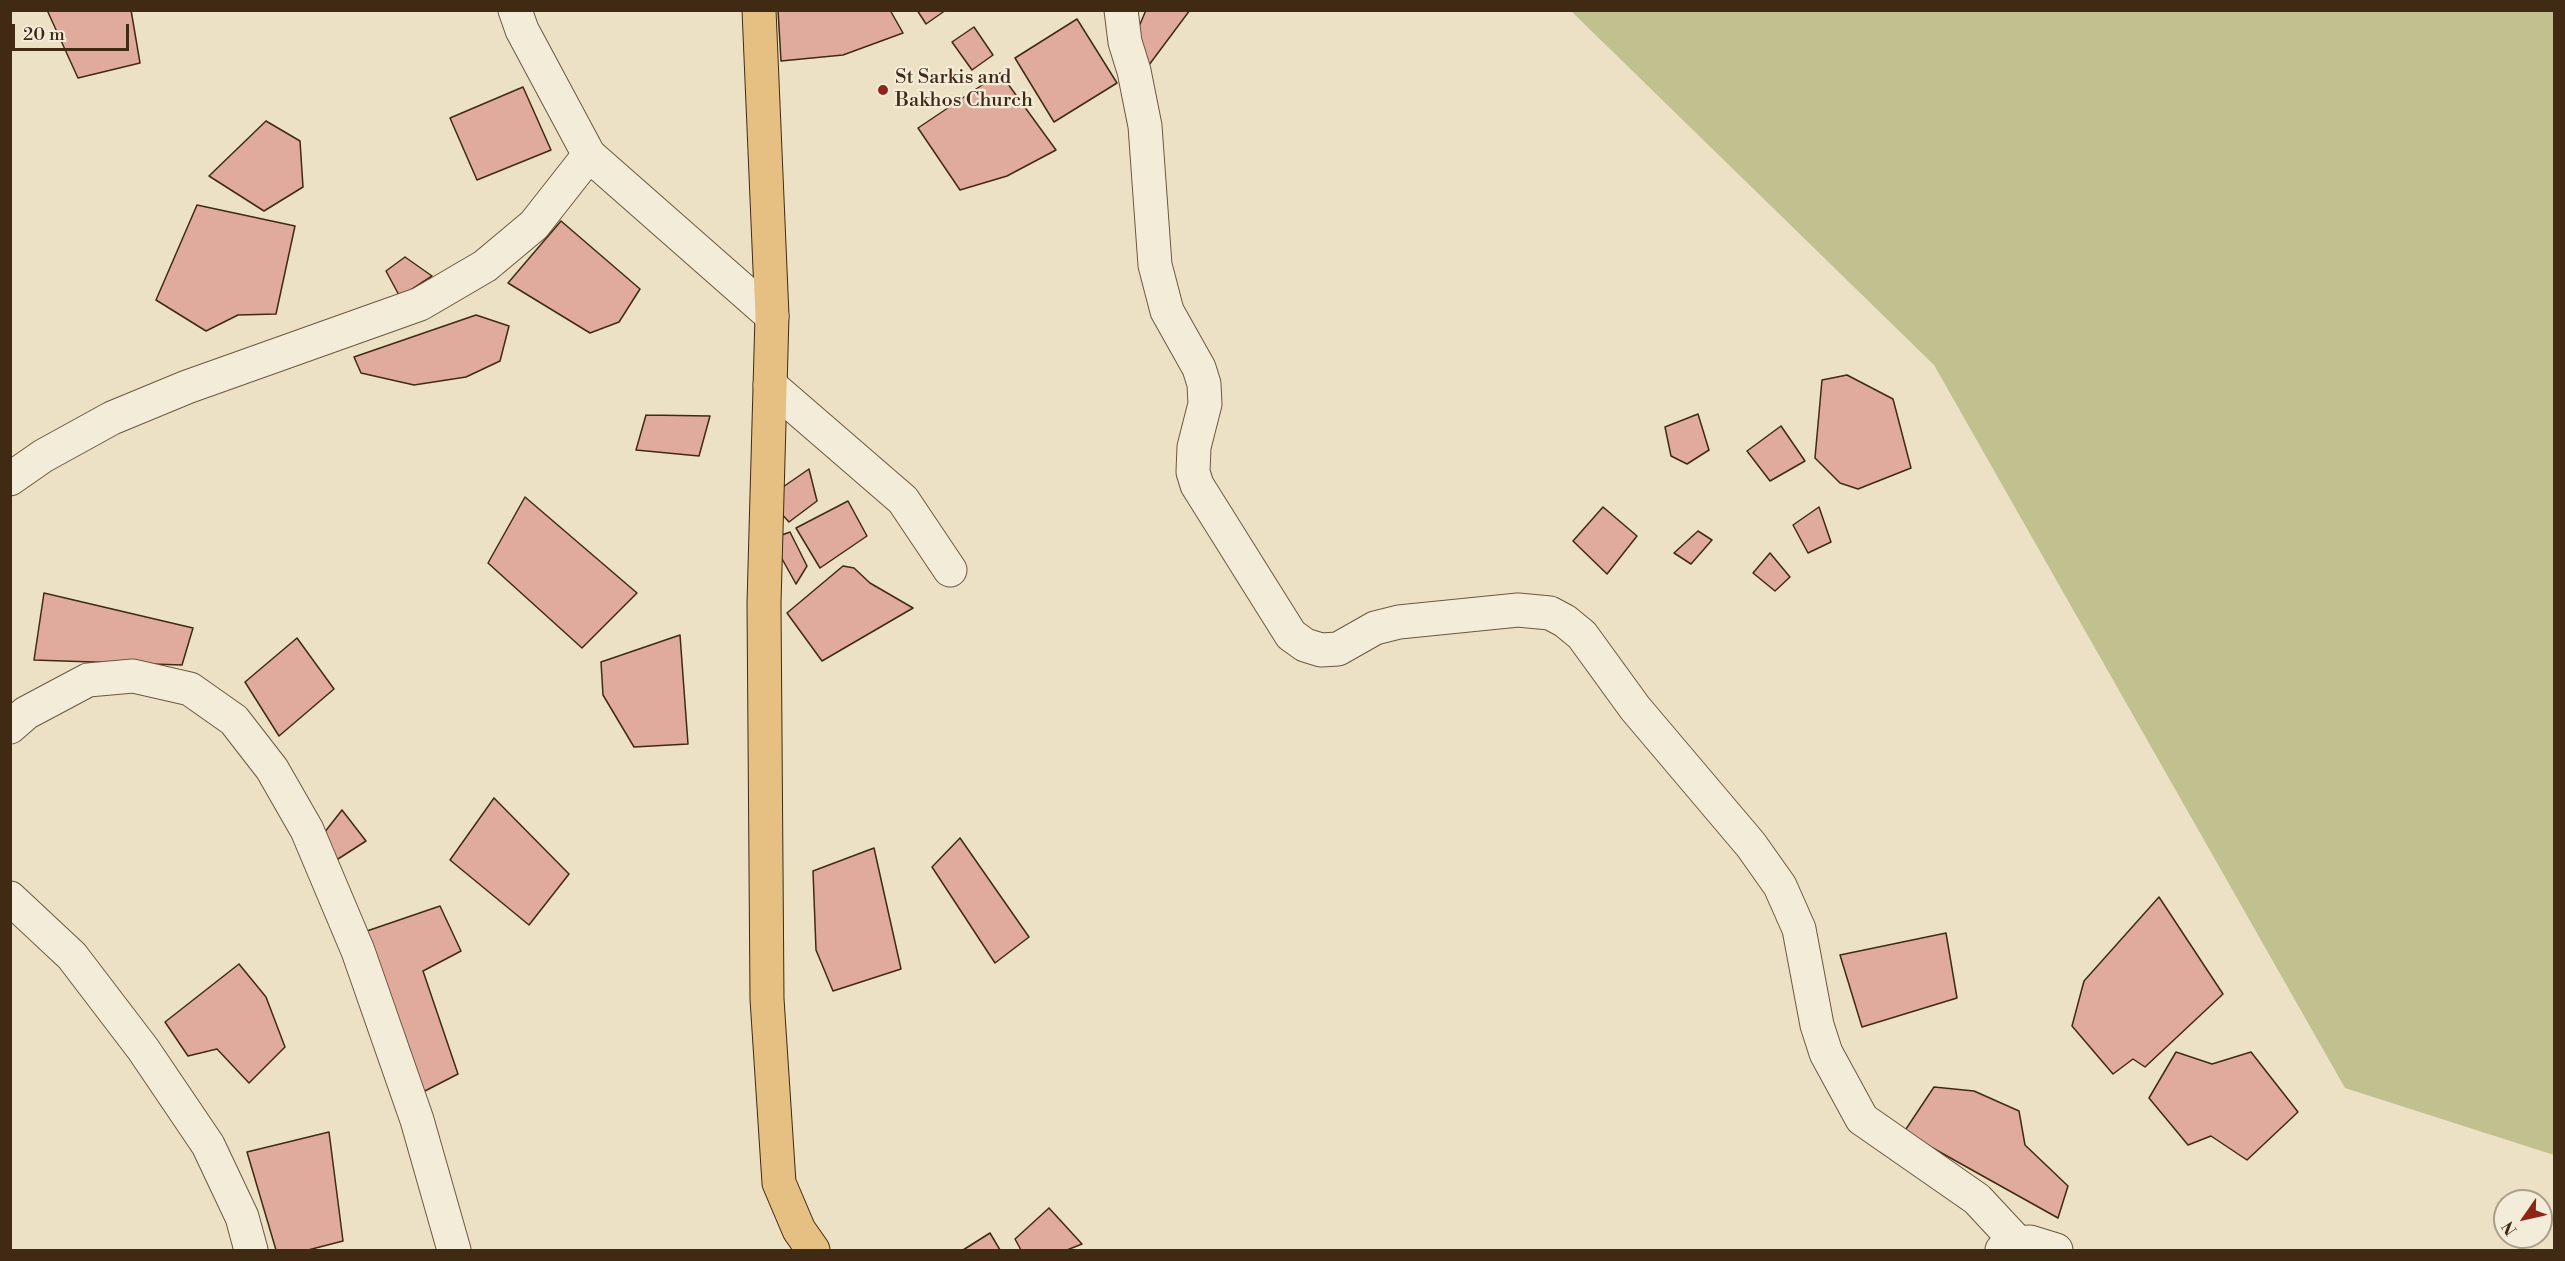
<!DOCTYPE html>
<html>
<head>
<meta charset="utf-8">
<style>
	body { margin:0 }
	#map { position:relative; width:2565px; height:1261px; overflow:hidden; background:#ece1c4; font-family:"Libre Bodoni",serif }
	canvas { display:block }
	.frame { position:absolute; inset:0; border:12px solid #402a13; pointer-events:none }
	.north { position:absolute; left:2493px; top:1189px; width:60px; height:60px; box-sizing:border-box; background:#f3ecd9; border:2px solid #ab9e8a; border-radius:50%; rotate:236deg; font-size:16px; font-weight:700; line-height:24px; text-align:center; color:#402a13 }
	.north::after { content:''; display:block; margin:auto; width:21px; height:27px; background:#8f2418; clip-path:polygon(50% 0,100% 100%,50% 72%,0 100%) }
	.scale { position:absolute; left:12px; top:24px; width:117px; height:27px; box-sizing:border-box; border:3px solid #402a13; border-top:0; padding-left:8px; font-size:18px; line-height:21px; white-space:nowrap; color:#402a13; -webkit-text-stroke:4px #f3ecd9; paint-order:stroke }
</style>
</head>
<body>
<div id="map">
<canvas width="2565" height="1261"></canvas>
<div class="frame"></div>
<div class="north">N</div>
<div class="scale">20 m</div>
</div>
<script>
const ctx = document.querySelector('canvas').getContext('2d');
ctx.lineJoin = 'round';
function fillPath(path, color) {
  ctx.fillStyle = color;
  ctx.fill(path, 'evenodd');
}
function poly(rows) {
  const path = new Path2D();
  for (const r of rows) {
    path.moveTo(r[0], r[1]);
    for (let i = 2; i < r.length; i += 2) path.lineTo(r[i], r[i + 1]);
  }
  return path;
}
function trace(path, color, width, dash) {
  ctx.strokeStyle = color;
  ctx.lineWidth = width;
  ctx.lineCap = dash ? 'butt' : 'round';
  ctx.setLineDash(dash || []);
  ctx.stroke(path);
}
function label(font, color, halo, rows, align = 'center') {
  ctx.font = font + ' "Libre Bodoni",serif';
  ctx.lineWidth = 4.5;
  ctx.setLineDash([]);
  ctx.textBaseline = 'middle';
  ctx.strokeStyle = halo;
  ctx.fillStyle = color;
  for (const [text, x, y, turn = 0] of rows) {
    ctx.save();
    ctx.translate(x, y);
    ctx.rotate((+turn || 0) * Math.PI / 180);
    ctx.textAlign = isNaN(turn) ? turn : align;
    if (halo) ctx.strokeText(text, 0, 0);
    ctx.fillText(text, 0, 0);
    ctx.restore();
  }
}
fillPath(poly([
	[1571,11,2554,11,2554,1155,2345,1088,1934,365]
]), '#c0c18f');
const building = poly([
	[47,10,131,10,140,63,78,78,47,10],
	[778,10,890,10,903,33,843,55,781,61,778,10],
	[917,10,946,10,926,24,917,10],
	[1146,10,1190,10,1146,69,1133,41,1146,10],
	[1077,19,1117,83,1054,122,1015,58,1077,19],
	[974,27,993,55,972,70,952,42,974,27],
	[1000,73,1056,150,1007,176,960,190,918,128,1000,73],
	[523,87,551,150,477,180,450,118,523,87],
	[266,121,300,141,303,187,264,211,209,176,266,121],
	[197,205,295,226,276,314,238,315,206,331,156,300,197,205],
	[561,221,640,289,619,322,590,333,508,283,561,221],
	[405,257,432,276,400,297,386,271,405,257],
	[476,315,509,326,500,361,466,377,414,385,361,373,354,357,476,315],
	[1847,375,1893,399,1911,468,1858,489,1840,483,1815,458,1822,380,1847,375],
	[1698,414,1709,450,1687,464,1671,456,1665,427,1698,414],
	[646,415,710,416,699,456,636,450,646,415],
	[1781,426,1805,461,1770,481,1747,451,1781,426],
	[809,469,817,501,789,522,767,498,809,469],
	[525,497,637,593,582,648,488,563,525,497],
	[848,501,867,536,820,568,796,528,848,501],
	[1603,507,1637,536,1607,574,1573,541,1603,507],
	[1819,507,1831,542,1808,553,1793,525,1819,507],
	[1698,531,1712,540,1691,564,1674,553,1698,531],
	[790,532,807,566,796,584,771,539,790,532],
	[1770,553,1790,577,1775,591,1753,573,1770,553],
	[843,566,854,568,870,583,913,608,822,661,787,613,843,566],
	[44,593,193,628,182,665,34,660,44,593],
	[680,635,688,744,634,747,603,695,601,662,680,635],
	[297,638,334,689,279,736,245,682,297,638],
	[494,798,569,874,529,925,450,860,494,798],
	[342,810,366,841,338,859,317,842,342,810],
	[960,838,1029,937,995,963,932,867,960,838],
	[874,848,901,969,833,991,816,950,813,871,874,848],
	[2159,897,2223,994,2145,1067,2133,1059,2113,1074,2072,1026,2084,981,2159,897],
	[440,906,461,951,423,971,458,1074,421,1093,364,932,440,906],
	[1946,933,1957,998,1862,1027,1840,955,1946,933],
	[239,964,266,997,285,1047,249,1083,217,1049,188,1056,165,1022,239,964],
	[2176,1052,2212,1064,2251,1052,2298,1112,2247,1160,2211,1136,2188,1145,2149,1098,2176,1052],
	[1934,1087,1974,1091,2019,1111,2025,1145,2068,1186,2058,1218,1904,1132,1934,1087],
	[329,1132,343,1241,308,1250,276,1250,247,1152,329,1132],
	[1049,1208,1082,1244,1067,1250,1021,1250,1015,1239,1049,1208],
	[990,1233,1000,1250,963,1250,990,1233]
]);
fillPath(building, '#e0ab9c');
trace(building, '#402a13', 1.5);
const minor = poly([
	[515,10,522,30,589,155,772,316],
	[1121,10,1125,42,1134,71,1145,126,1155,265,1167,311,1199,368,1204,384,1205,404,1194,447,1193,472,1197,485,1291,635,1305,645,1321,650,1338,649,1375,628,1399,622,1518,610,1550,613,1565,621,1582,635,1635,708,1751,845,1780,886,1799,929,1817,1025,1826,1053,1862,1119,1977,1199,2018,1243],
	[770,385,903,500,950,570],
	[10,479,43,456,112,418,187,387,420,304,485,266,534,225,589,155],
	[10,727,26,713,88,680,133,676,190,689,234,720,272,769,307,830,358,951,417,1120,454,1250],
	[10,898,72,956,143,1049,208,1145,242,1217,251,1250],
	[2002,1250,2018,1243,2030,1242,2056,1250]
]);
const major = poly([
	[759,10,772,316,764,603,767,999,779,1183,799,1230,813,1250]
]);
trace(minor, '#6b583f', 35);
trace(major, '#402a13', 35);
trace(minor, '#f3ecd9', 33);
trace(major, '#e6c082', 33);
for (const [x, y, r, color] of [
	[883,90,6,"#8f2418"]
]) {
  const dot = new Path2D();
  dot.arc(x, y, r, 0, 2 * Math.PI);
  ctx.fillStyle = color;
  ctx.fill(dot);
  trace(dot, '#f3ecd9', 2);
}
label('20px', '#402a13', '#f3ecd9', [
	["St Sarkis and",895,78],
	["Bakhos Church",895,101]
], 'left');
</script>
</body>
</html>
